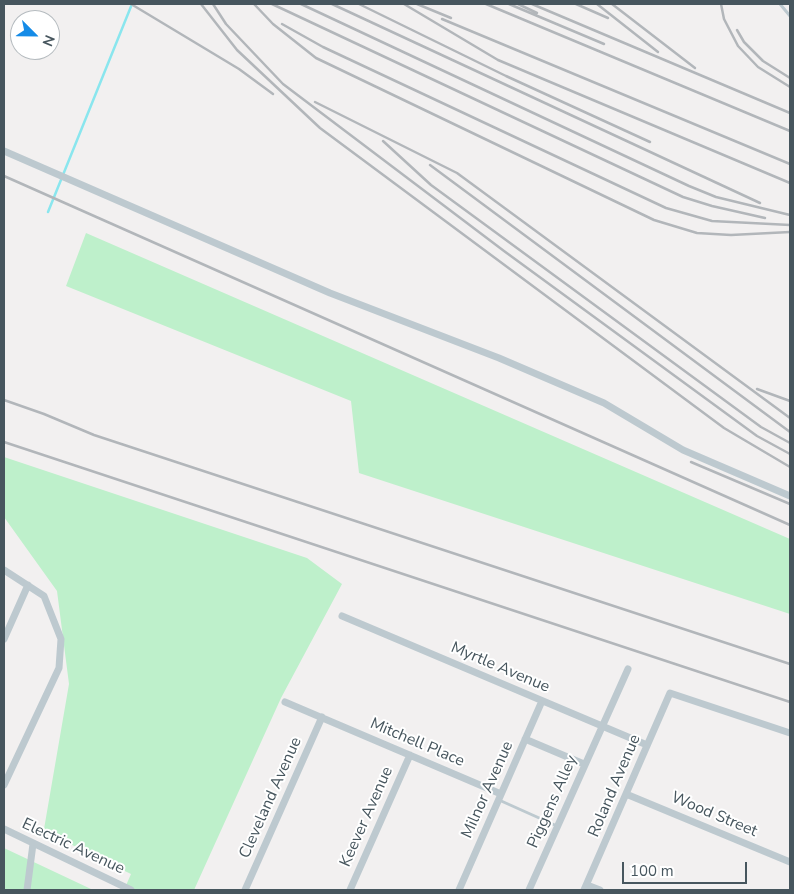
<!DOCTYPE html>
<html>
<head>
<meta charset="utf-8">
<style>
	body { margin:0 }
	#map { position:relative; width:794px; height:894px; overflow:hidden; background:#f2f0f0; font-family:"Nunito Sans",sans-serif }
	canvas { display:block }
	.frame { position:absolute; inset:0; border:5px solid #47565e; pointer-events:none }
	.north { position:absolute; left:10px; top:10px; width:50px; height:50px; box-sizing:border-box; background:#fff; border:1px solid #b5bbbf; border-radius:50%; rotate:113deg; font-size:14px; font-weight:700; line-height:20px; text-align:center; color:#47565e }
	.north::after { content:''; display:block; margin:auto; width:18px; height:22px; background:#158be7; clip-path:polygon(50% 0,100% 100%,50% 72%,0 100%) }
	.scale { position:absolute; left:622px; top:862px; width:125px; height:22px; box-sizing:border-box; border:2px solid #47565e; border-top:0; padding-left:6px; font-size:15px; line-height:18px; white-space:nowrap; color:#47565e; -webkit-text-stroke:4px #fff; paint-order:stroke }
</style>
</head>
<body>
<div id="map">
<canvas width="794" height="894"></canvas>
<div class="frame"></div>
<div class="north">N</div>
<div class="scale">100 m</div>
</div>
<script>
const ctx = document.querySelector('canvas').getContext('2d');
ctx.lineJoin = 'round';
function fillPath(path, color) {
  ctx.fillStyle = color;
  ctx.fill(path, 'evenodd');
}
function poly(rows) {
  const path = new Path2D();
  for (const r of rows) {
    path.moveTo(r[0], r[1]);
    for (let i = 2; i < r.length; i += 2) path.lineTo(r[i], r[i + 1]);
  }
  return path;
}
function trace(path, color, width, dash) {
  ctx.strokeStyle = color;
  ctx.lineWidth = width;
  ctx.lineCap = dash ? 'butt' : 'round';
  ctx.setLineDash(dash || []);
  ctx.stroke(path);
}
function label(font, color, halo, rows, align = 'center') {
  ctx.font = font + ' "Nunito Sans",sans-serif';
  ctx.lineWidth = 4;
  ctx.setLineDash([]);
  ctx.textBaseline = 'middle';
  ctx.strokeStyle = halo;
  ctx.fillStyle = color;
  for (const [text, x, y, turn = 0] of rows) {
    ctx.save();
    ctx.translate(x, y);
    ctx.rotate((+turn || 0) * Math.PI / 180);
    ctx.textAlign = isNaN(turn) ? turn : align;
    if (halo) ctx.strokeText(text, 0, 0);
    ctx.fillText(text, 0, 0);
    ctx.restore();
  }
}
fillPath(poly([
	[86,233,790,539,790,614,359,473,351,401,66,286],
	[4,457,307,558,342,584,281,698,194,890,124,890,131,874,83,851,44,829,69,684,57,591,4,517],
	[4,848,91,889,90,890,4,890]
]), '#bef0cb');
trace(poly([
	[48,212,132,4]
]), '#8ae6ee', 2.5);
trace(poly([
	[780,4,790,16],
	[499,800,557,826]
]), '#bdc9cf', 3);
trace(poly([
	[4,151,330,293,499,358,604,403,683,450,790,496],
	[4,570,44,596,61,639,59,668,4,785],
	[342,616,647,745],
	[4,639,28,585],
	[285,702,501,794],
	[525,739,584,764],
	[626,794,790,862],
	[4,829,131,890],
	[587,885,600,890],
	[27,890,33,844],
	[245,890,322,717],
	[350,890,410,755],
	[459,890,542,701],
	[529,890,628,669],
	[584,890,670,693,790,733]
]), '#bdc9cf', 7);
trace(poly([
	[131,4,239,69,273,94],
	[201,4,237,50,320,128,724,428,790,467],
	[213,4,226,24,283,84,504,251,757,436,790,454],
	[254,4,273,24,316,58,654,220,697,233,731,235,790,232],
	[272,4,683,197,712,206,765,218],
	[301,4,689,186,716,197,790,215],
	[332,4,760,203],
	[359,4,506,76,650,142],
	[404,4,498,60,790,183],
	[417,4,451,18],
	[486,4,790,131],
	[509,4,604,44],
	[518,4,537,13],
	[532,4,790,113],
	[576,4,608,18],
	[597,4,658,52],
	[612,4,695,68],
	[721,4,724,19,738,46,758,67,790,87],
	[442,19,790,164],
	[282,24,323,47,666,208,712,221,790,225],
	[737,30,744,42,763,61,790,78],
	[315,102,457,173,790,418],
	[383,141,431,185,761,427,790,443],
	[430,165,790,432],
	[4,176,790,525],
	[757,389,790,401],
	[4,400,44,414,94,435,790,664],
	[4,442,790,702],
	[691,462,790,504]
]), '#b2b6ba', 2.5);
label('16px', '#47565e', '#fff', [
	["Myrtle Avenue",500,668,23],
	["Mitchell Place",417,743,23],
	["Roland Avenue",615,786,-67],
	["Milnor Avenue",488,790,-66],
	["Cleveland Avenue",271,798,-66],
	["Piggens Alley",553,802,-66],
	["Wood Street",714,815,23],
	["Keever Avenue",367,817,-66],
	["Electric Avenue",73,847,25]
]);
</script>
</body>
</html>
